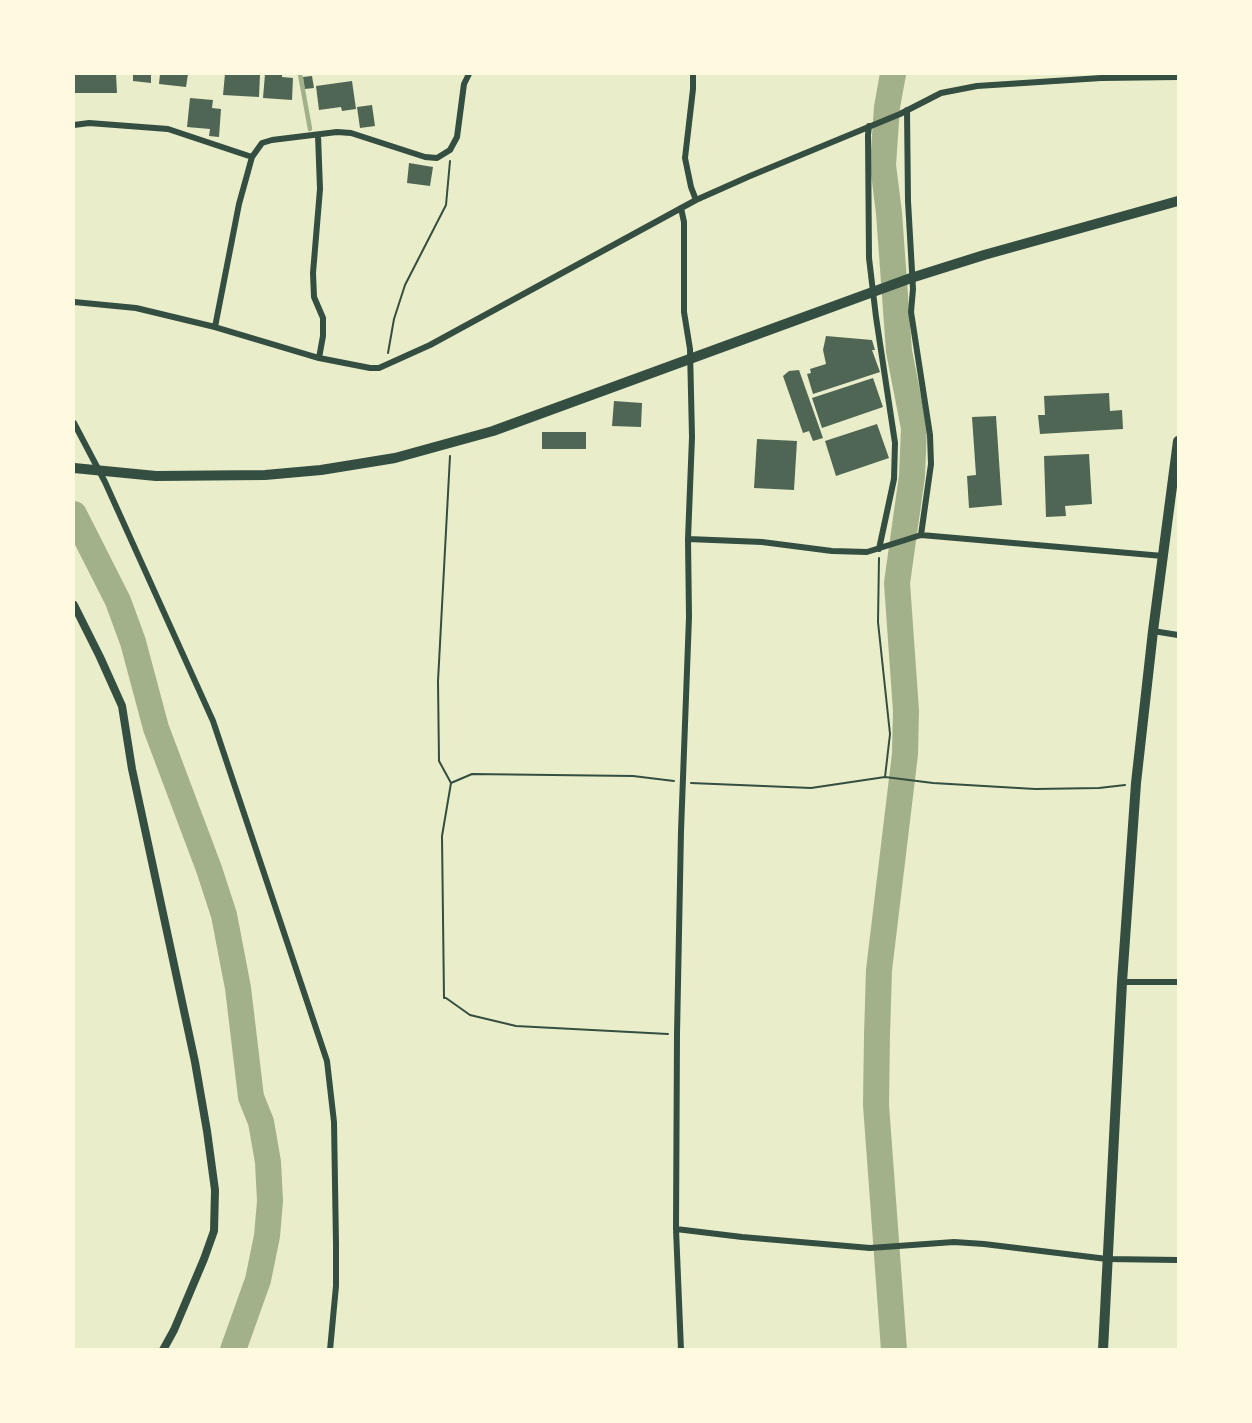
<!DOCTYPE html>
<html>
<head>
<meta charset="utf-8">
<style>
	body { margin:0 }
	#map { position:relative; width:1252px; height:1423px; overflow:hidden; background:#e9edc9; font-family:Bitter,serif }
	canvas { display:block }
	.frame { position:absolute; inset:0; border:75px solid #fefae0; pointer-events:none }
</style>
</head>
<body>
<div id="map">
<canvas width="1252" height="1423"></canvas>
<div class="frame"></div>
</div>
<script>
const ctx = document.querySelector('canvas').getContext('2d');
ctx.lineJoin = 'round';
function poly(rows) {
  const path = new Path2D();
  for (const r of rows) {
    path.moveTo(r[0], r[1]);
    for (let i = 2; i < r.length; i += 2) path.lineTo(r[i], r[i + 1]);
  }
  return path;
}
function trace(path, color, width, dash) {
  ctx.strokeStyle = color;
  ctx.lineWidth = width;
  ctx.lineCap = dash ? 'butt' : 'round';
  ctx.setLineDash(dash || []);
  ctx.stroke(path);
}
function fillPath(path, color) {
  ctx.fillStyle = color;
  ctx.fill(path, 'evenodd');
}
trace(poly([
	[300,74,310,129]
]), '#a3b18a', 4.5);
trace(poly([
	[893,74,887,107,883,165,889,213,899,351,914,428,912,476,897,583,906,711,905,754,879,970,877,1035,876,1105,894,1350],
	[74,514,118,601,133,642,156,728,209,869,224,915,238,988,251,1097,261,1122,268,1162,270,1201,267,1236,258,1280,233,1350]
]), '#a3b18a', 26);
fillPath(poly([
	[75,74,116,74,117,93,75,93],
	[133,74,151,74,151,83,133,81],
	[160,74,188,74,186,87,159,84],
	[225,74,260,74,259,97,223,95],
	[265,74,282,74,282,77,293,78,292,100,263,98],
	[312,76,314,88,305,89,303,77],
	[352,81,356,109,342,111,341,107,319,110,316,86],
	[190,98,213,100,212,108,221,109,219,137,209,136,210,129,187,127],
	[372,105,375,126,360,128,357,107],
	[409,163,433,167,430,186,407,183],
	[826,336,872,340,875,350,872,350,880,372,813,394,807,374,811,373,810,369,826,364,823,350],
	[799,370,823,438,813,441,809,431,803,433,783,376,789,371],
	[873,378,883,407,822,428,812,398],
	[1109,393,1110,411,1122,410,1123,429,1040,434,1038,415,1045,415,1044,396],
	[614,401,642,403,641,427,612,426],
	[996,416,1002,505,969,508,967,476,976,475,972,417],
	[877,424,889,458,836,476,825,441],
	[542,432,586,432,586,449,542,449],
	[757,439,797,441,794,490,754,488],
	[1089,454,1092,504,1065,506,1066,516,1046,517,1044,456]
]), '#4f6655');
trace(poly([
	[388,353,394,319,405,285,446,205,450,161],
	[450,456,438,681,439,761,451,783,442,836,444,998,446,998,470,1015,516,1026,668,1034],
	[879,558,878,622,890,734,885,777],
	[451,783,472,774,633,776,674,781],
	[691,783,811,788,885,777,933,783,1035,789,1099,788,1125,785]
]), '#344e41', 2);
trace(poly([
	[693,74,693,89,685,158,691,187,696,200],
	[907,110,908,201,913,289,911,312,930,435,931,464,921,535],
	[74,125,89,123,168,129,252,157],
	[869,126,868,135,869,258,876,317,895,443,894,479,879,549],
	[318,135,320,189,313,273,314,297,323,318,323,336,319,358],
	[74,302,136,308,215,327,319,358,370,368,379,368,430,345,696,200,750,176,900,114,941,93,977,86,1101,78,1178,77],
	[215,327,239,204,252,157,262,143,272,140,337,132,351,133,425,157,437,158,450,150,457,137,464,84,469,74],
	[74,423,105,482,213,721,327,1061,334,1122,336,1244,336,1286,330,1350],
	[688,539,762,542,832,551,867,552,921,535,1163,556],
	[1153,631,1178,635],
	[1122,982,1178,982],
	[676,1229,742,1237,870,1248,954,1242,984,1244,1107,1259,1178,1260],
	[681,1350,676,1229,677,1034,681,831,689,617,688,539,692,437,690,349,684,312,684,222,681,208]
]), '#344e41', 6);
trace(poly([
	[74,605,100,657,122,706,132,769,195,1062,207,1131,215,1190,214,1231,204,1259,174,1330,163,1350]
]), '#344e41', 8);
trace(poly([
	[1103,1350,1122,982,1136,783,1153,631,1178,441]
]), '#344e41', 10);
trace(poly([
	[74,468,156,476,265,475,321,470,395,458,493,431,911,278,984,255,1178,201]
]), '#344e41', 10);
</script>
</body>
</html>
